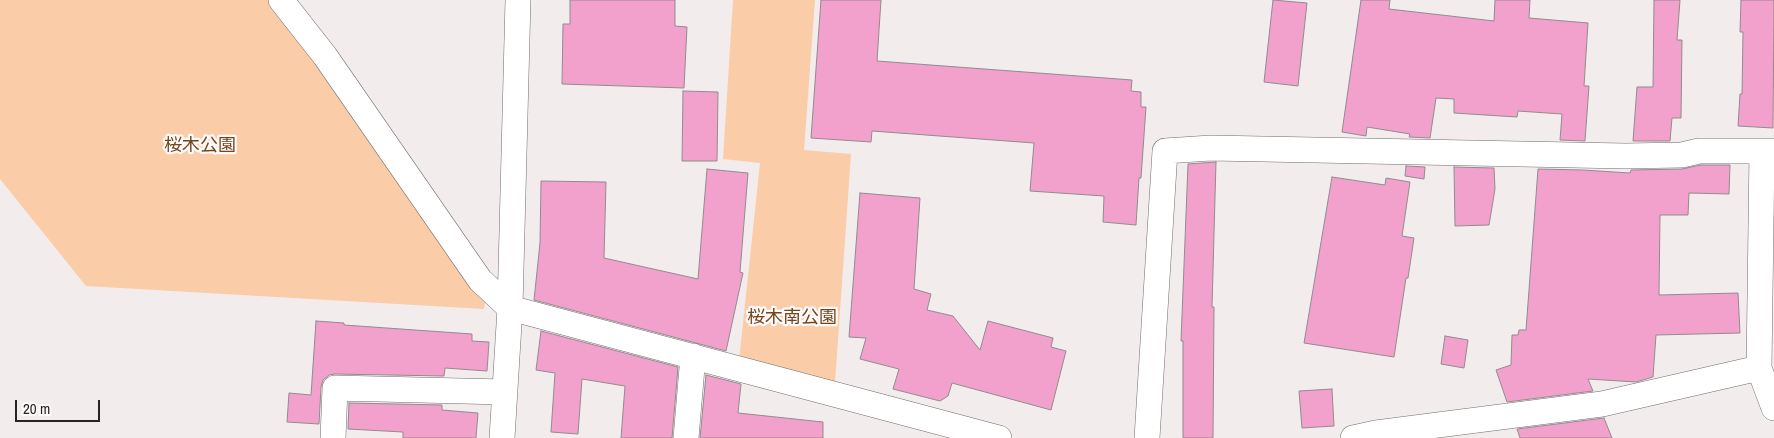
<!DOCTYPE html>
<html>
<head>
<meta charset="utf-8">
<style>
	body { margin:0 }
	#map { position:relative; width:1774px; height:438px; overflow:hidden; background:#f3eced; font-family:"Archivo Narrow",sans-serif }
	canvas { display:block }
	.scale { position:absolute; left:15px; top:400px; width:85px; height:22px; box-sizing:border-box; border:2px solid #262424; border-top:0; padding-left:6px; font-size:15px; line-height:18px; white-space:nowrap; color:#262424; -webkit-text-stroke:4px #fefafa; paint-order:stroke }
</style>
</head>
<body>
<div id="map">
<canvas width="1774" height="438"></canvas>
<div class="scale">20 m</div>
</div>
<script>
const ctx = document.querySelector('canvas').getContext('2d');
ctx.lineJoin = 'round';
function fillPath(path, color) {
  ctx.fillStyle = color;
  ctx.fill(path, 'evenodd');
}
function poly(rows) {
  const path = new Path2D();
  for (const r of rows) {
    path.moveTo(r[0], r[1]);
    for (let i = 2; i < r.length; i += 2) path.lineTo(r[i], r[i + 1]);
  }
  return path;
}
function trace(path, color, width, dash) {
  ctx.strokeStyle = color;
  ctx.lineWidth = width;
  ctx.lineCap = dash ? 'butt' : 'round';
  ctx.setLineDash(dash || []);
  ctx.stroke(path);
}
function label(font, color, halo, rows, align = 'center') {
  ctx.font = font + ' "Archivo Narrow","Noto Sans JP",sans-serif';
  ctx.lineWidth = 4.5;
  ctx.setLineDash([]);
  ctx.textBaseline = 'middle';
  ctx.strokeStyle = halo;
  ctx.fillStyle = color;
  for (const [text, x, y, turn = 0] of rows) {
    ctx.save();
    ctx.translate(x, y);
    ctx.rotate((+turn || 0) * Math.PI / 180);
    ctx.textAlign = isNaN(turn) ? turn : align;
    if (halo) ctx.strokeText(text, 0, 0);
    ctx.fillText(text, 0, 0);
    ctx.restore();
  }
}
fillPath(poly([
	[0,0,270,0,486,295,484,309,86,286,0,179],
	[733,0,815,0,804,150,851,154,835,382,739,361,760,163,723,159]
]), '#facca7');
const building = poly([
	[570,0,675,0,675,26,687,27,684,88,562,84,563,24,570,24,570,0],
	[821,0,881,0,877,61,1132,80,1131,91,1141,92,1141,107,1146,107,1141,178,1139,178,1136,225,1103,222,1104,196,1030,191,1034,143,872,131,871,142,811,138,821,0],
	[1273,0,1307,3,1298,86,1264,82,1273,0],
	[1361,0,1390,0,1389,9,1494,21,1495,0,1530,0,1529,18,1588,23,1584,86,1589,86,1585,141,1560,140,1562,114,1518,111,1517,117,1454,113,1454,99,1436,98,1430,138,1409,137,1410,134,1367,127,1366,136,1342,132,1361,0],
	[1654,0,1680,0,1677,40,1682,40,1681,118,1672,118,1670,141,1633,141,1637,87,1653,87,1654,0],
	[1741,0,1774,0,1773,128,1738,126,1740,94,1742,94,1743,32,1740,32,1741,0],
	[683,91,718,92,717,161,682,161,683,91],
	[1216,162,1212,307,1214,307,1213,438,1183,438,1183,341,1181,341,1188,164,1216,162],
	[1701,165,1730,165,1729,194,1689,193,1688,215,1660,215,1659,295,1738,293,1740,333,1656,335,1653,377,1636,382,1588,379,1593,391,1507,402,1496,370,1511,365,1512,335,1518,335,1519,330,1526,330,1538,169,1583,170,1630,173,1631,170,1682,169,1701,165],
	[1406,166,1425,167,1424,179,1405,176,1406,166],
	[1454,167,1494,168,1495,189,1489,225,1455,226,1454,167],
	[707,169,748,173,740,272,743,273,726,351,534,300,540,243,541,181,606,182,604,258,698,279,707,169],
	[1332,177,1385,185,1386,178,1410,182,1402,236,1414,238,1408,278,1406,278,1394,357,1304,343,1332,177],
	[860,193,920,198,914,289,931,294,927,310,953,316,980,350,988,321,1053,338,1051,347,1066,351,1051,410,952,383,948,396,940,401,893,389,899,369,860,359,866,338,849,337,860,193],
	[316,321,344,323,344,325,472,334,472,341,489,342,487,371,445,368,444,376,335,374,329,375,323,380,321,387,319,424,287,422,289,393,311,395,316,321],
	[541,331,678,367,672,438,621,438,625,386,582,379,578,434,551,432,555,373,536,370,541,331],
	[1445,336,1468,340,1464,368,1441,364,1445,336],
	[706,375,741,384,738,413,823,422,823,438,700,438,706,375],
	[1332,389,1334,426,1302,428,1299,391,1332,389],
	[349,403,442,405,442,410,478,413,476,438,403,438,403,432,348,429,349,403],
	[1604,418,1612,438,1520,438,1517,429,1604,418]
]);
fillPath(building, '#f1a1cc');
trace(building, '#918b8e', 1);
const street = poly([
	[281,0,325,56,480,280,510,308,999,438],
	[1762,151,1759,368,1774,408],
	[333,438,335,388,505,392],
	[502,438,510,308,518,0],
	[686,438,693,356],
	[1147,438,1165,151,1211,148,1625,156,1682,155,1699,151,1774,151],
	[1353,438,1376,433,1602,404,1759,368]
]);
trace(street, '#736c6d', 26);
trace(street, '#fff', 25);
label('18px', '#73461c', '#fefafa', [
	["桜木公園",200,146],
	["桜木南公園",792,318]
]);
</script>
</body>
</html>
